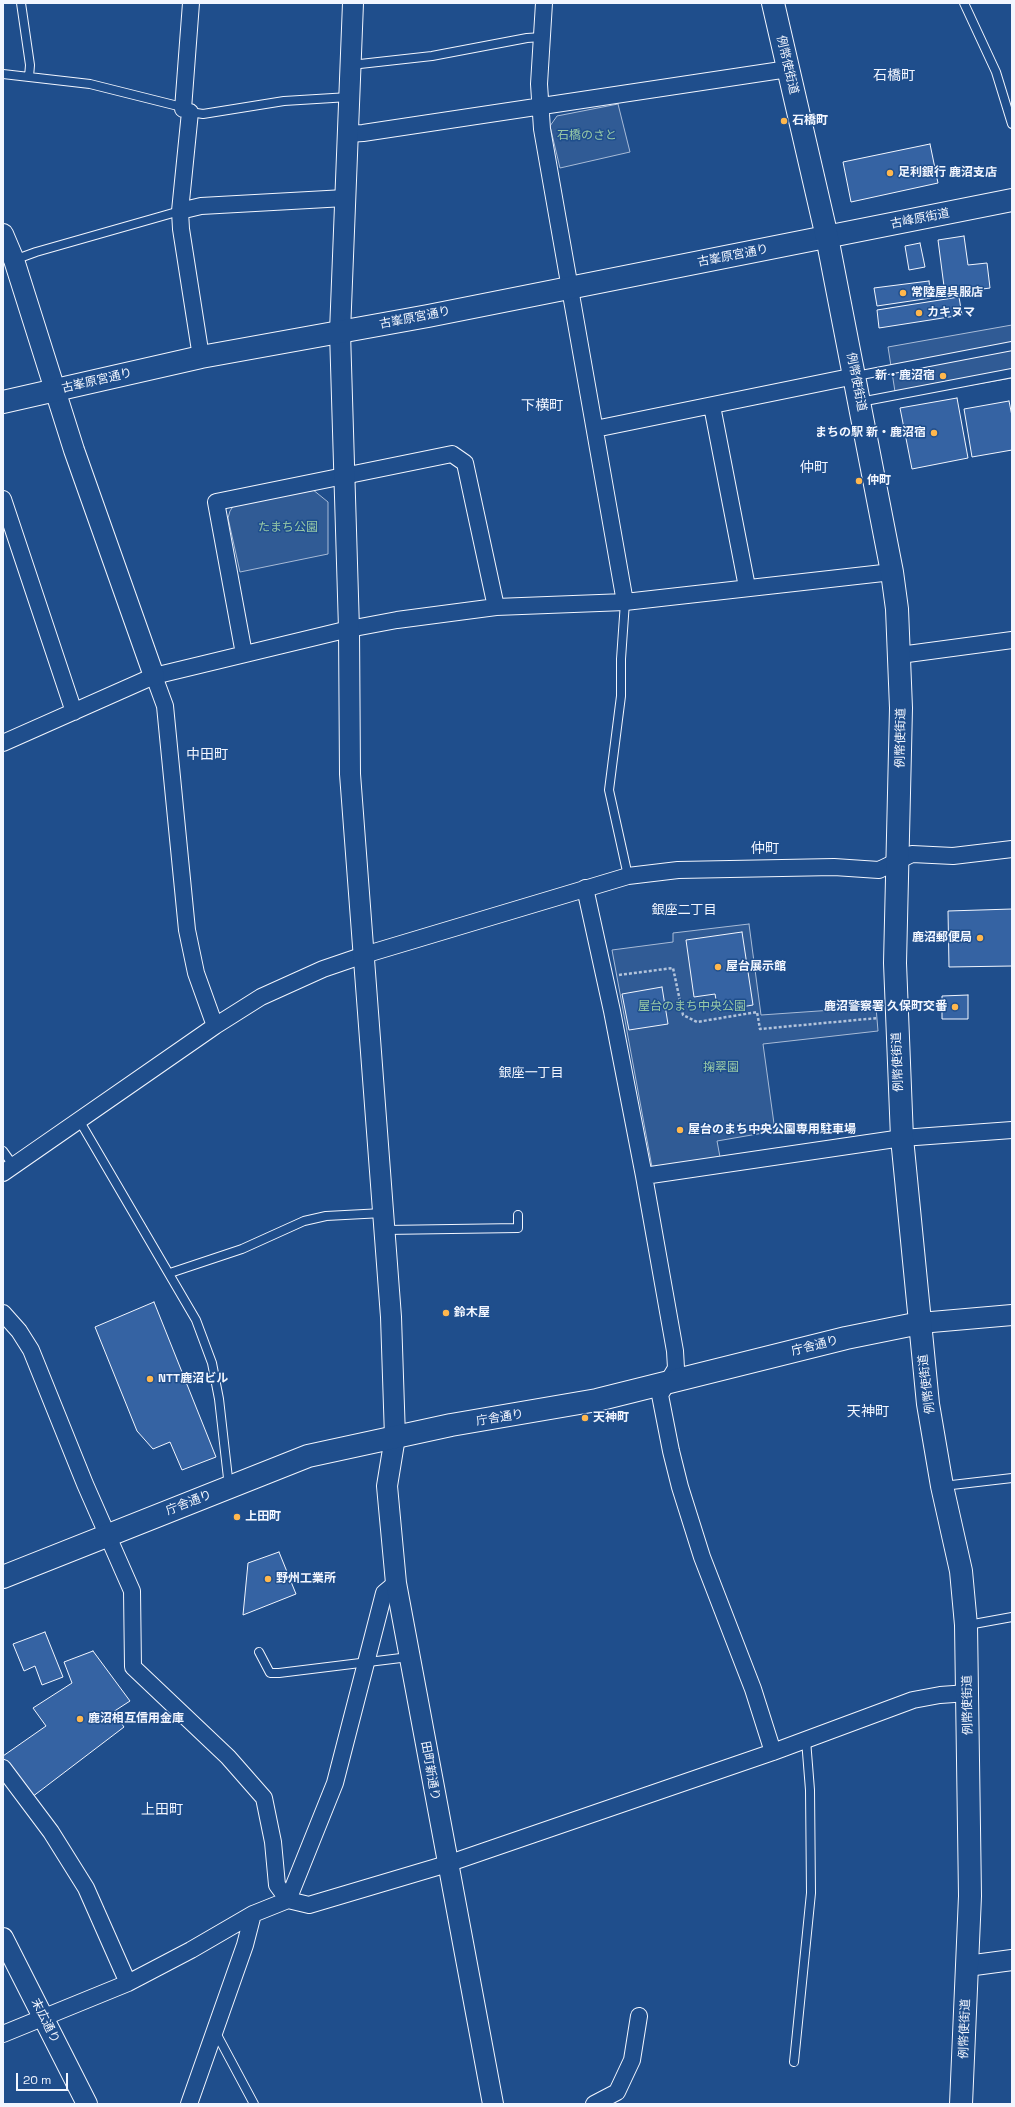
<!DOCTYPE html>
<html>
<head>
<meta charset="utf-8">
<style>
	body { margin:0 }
	#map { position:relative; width:1015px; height:2107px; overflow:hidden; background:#1f4e8c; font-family:"Space Grotesk",sans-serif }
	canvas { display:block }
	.frame { position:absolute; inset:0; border:4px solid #f2f6ff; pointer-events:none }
	.scale { position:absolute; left:16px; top:2073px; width:52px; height:18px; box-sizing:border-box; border:2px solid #f2f6ff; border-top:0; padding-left:5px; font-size:12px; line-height:14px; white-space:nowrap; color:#f2f6ff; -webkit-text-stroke:3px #1f4e8c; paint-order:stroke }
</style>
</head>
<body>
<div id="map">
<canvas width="1015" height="2107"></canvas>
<div class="frame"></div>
<div class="scale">20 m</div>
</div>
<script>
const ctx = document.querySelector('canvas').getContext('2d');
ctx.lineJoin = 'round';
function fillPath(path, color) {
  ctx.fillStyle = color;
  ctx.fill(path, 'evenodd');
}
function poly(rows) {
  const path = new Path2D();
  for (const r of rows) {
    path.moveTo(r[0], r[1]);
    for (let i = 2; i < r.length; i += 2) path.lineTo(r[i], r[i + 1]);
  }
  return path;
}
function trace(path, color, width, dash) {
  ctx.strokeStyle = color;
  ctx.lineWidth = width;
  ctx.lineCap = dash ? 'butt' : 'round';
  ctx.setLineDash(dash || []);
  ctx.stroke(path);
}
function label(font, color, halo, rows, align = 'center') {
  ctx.font = font + ' "Space Grotesk","Noto Sans JP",sans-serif';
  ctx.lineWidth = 3;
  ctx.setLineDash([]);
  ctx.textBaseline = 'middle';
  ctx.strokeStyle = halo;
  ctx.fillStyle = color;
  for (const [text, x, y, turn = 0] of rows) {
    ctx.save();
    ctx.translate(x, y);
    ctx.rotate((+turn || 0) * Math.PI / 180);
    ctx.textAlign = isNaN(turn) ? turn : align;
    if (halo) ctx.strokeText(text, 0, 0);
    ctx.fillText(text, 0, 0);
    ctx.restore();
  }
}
const built = poly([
	[618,104,630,152,560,168,550,126,557,116,618,104],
	[1012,325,1012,378,896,398,888,347,1012,325],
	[312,489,328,502,328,554,240,572,228,518,230,511,234,505,312,489],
	[749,924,761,1015,876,1007,878,1031,763,1044,775,1131,717,1141,720,1157,652,1167,612,950,673,942,673,933,749,924]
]);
fillPath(built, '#305b95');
trace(built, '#a8bbd7', 1);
const building = poly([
	[930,144,938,183,851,202,843,162,930,144],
	[964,236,968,265,987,263,990,288,945,294,938,240,964,236],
	[920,243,925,267,909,270,905,246,920,243],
	[929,281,931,298,877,306,874,288,929,281],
	[959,297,962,315,879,328,877,310,959,297],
	[957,398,968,458,912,469,900,408,957,398],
	[1009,401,1012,416,1012,450,972,457,964,409,1009,401],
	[1012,909,1012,966,949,967,948,911,1012,909],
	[742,932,753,1005,718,1011,715,994,694,997,686,940,742,932],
	[662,987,668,1024,629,1030,622,994,662,987],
	[968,995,968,1019,942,1019,942,996,968,995],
	[154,1302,216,1457,182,1470,170,1442,153,1449,137,1431,95,1327,154,1302],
	[279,1552,296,1594,243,1615,248,1563,279,1552],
	[45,1632,63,1677,42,1685,35,1666,24,1671,13,1644,45,1632],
	[93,1651,130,1701,113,1712,124,1727,32,1797,3,1762,3,1756,46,1726,33,1708,72,1683,64,1662,93,1651]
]);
fillPath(building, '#3563a3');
trace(building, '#f2f6ff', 1);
const service = poly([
	[21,3,30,65,29,77],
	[964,3,996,72,1012,124],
	[351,65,432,56,527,38,542,37],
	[3,74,90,84,178,106,190,112,203,114,284,101,349,97],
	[14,260,36,252,180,211],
	[856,376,1012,346],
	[860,402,1012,373],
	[625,602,621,659,621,696,609,790,628,876],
	[79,1120,196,1320,212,1363,219,1399,229,1487],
	[3,1151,13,1165],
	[385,1230,518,1228,518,1215],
	[170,1273,242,1249,304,1221,326,1216,383,1213],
	[943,1486,1012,1478],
	[968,1625,1012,1617],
	[259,1652,270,1673,279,1673,409,1657],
	[215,2031,254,2104],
	[794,2062,811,1893,810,1790,806,1740]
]);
const minor = poly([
	[544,3,539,84,542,129,625,602],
	[183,109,191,3],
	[190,112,180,211,181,229,201,357],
	[348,134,363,133,788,69],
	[180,211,201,206,345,198],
	[712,406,747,587],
	[595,429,855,376],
	[3,499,74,712],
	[244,654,216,502,452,454,465,463,496,607],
	[900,655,1012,640],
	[154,676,165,706,187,930,196,973,215,1026],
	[3,743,154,676,349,629,397,620,496,607,625,602,892,572],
	[585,888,612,1011,644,1176,675,1351,676,1368,660,1395,671,1451,680,1487,702,1557,753,1689,773,1752],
	[3,1173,215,1026,261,997,323,969,364,955,628,876,678,870,834,867,879,870,912,854,953,856,1012,849],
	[644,1176,902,1138,1012,1130],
	[3,1313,19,1331,31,1350,85,1484,132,1591,133,1667,228,1757,264,1798,273,1842,277,1885,288,1900],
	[3,1768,51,1832,86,1888,128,1983],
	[288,1900,335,1783,384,1593,396,1583],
	[3,2034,128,1983,191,1950,253,1914,288,1900,309,1905,447,1864,773,1752,913,1700,940,1695,968,1693],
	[189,2104,245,1945,253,1914],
	[594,2104,617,2092,632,2060,639,2016]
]);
const tertiary = poly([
	[353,3,340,332,349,629,350,774,391,1317,395,1437,387,1486,396,1583,493,2104],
	[3,234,14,260,74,450,154,676],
	[920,1323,1012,1315],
	[3,1938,87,2104],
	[967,1966,1012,1960]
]);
const primary = poly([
	[3,402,201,357,428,316,1012,200]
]);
const trunk = poly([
	[773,3,827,237,892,572,897,609,901,708,895,963,902,1138,928,1404,942,1486,961,1571,966,1625,970,1896,961,2104],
	[3,1577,308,1456,451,1425,597,1400,846,1338,920,1323]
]);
trace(service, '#f2f6ff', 10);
trace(minor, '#f2f6ff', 18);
trace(tertiary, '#f2f6ff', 22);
trace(primary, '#f2f6ff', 24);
trace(trunk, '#f2f6ff', 24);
trace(poly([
	[619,975,673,968,683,1015,697,1022,757,1012,760,1029,878,1018]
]), '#b3c4dc', 2.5, [3, 2]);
trace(service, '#1f4e8c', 8);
trace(minor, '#1f4e8c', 16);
trace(tertiary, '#1f4e8c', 20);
trace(primary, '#1f4e8c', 22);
trace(trunk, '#1f4e8c', 22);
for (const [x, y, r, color] of [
	[784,121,4,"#ffb74d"],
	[890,173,4,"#ffb74d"],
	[903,293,4,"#ffb74d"],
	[919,313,4,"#ffb74d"],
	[943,376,4,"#ffb74d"],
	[934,433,4,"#ffb74d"],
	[859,481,4,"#ffb74d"],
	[980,938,4,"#ffb74d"],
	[718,967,4,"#ffb74d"],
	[955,1007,4,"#ffb74d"],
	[680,1130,4,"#ffb74d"],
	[446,1313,4,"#ffb74d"],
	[150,1379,4,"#ffb74d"],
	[585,1418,4,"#ffb74d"],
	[237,1517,4,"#ffb74d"],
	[268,1579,4,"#ffb74d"],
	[80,1719,4,"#ffb74d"]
]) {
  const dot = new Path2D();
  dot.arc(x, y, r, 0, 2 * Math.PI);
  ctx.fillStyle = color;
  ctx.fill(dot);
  trace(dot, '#1f4e8c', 1.5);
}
label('12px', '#f2f6ff', '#1f4e8c', [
	["例幣使街道",787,65,77],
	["古峰原街道",920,219,-11],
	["古峯原宮通り",733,256,-11],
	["古峯原宮通り",415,318,-11],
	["古峯原宮通り",97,381,-13],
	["例幣使街道",856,382,79],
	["例幣使街道",901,738,-89],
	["例幣使街道",898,1062,-92],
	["庁舎通り",815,1346,-14],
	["例幣使街道",927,1384,-97],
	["庁舎通り",500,1418,-9],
	["庁舎通り",189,1503,-21],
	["例幣使街道",968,1705,-91],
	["田町新通り",430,1771,80],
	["末広通り",45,2021,63],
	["例幣使街道",965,2029,-88]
]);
label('bold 12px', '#f2f6ff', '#1f4e8c', [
	["石橋町",792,121],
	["足利銀行 鹿沼支店",898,173],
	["常陸屋呉服店",911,293],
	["カキヌマ",927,313],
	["新・鹿沼宿",935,376,"right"],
	["まちの駅 新・鹿沼宿",926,433,"right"],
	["仲町",867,481],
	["鹿沼郵便局",972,938,"right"],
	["屋台展示館",726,967],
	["鹿沼警察署 久保町交番",947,1007,"right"],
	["屋台のまち中央公園専用駐車場",688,1130],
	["鈴木屋",454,1313],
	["NTT鹿沼ビル",158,1379],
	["天神町",593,1418],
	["上田町",245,1517],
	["野州工業所",276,1579],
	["鹿沼相互信用金庫",88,1719]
], 'left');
label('12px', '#97c8a6', '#1f4e8c', [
	["石橋のさと",587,136],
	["たまち公園",288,528],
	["屋台のまち中央公園",692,1007],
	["掬翠園",721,1068]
]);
label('13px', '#f2f6ff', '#1f4e8c', [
	["銀座二丁目",684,910],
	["銀座一丁目",531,1073]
]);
label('14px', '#f2f6ff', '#1f4e8c', [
	["石橋町",894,76],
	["下横町",542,406],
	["仲町",814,468],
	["中田町",207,755],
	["仲町",765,849],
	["天神町",868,1412],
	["上田町",162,1810]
]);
</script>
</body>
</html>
